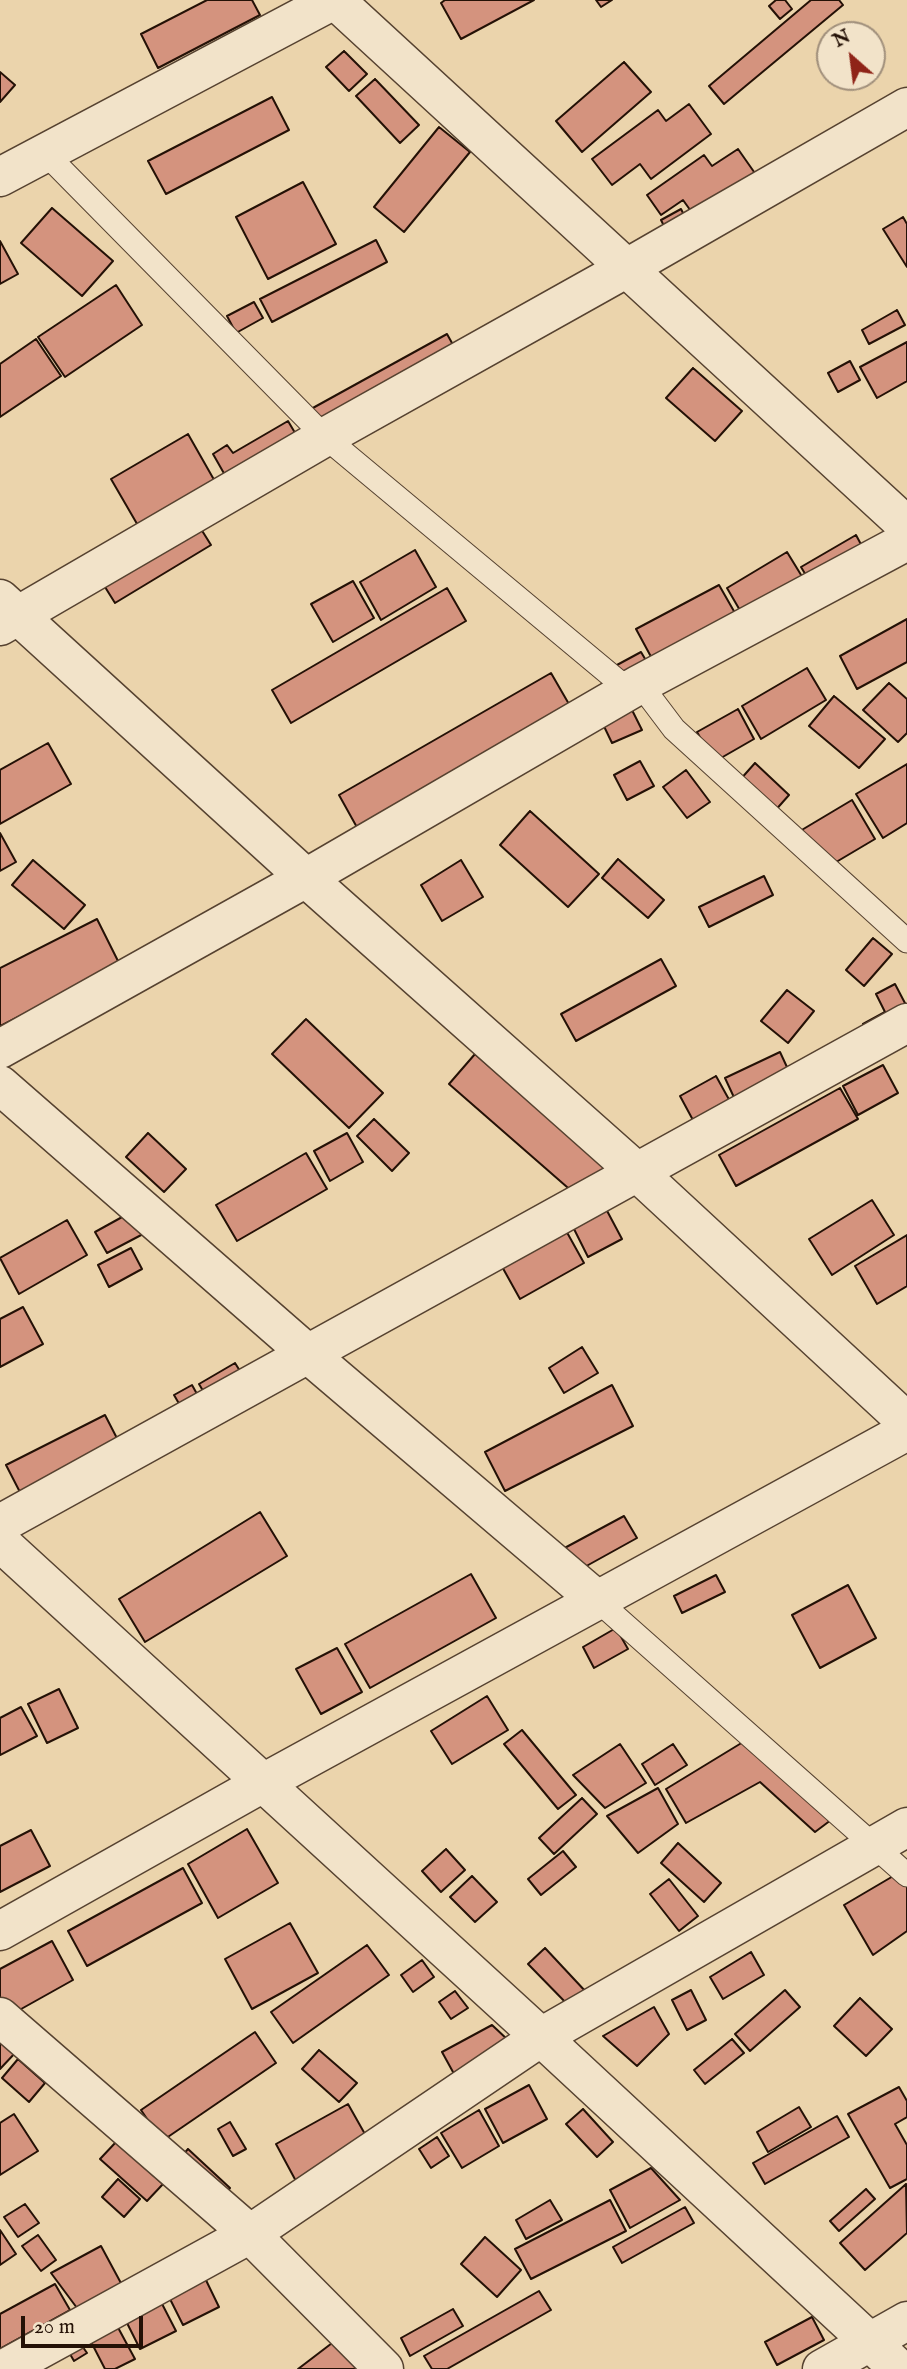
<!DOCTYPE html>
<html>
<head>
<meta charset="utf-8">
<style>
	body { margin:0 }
	#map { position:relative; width:907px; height:2369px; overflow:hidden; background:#ebd4ac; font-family:"IM FELL English",serif }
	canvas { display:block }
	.north { position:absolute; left:816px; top:21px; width:70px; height:70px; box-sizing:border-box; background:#f2e3c9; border:2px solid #a08f7b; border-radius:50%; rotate:332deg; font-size:19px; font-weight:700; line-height:28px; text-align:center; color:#241106 }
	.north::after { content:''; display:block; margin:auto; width:24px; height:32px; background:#8f2418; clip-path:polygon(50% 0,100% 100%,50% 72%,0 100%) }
	.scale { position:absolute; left:21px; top:2316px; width:122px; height:32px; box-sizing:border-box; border:4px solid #241106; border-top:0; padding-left:9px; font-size:21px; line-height:24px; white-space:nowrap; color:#241106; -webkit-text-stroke:5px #f2e3c9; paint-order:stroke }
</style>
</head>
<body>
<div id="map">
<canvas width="907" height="2369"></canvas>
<div class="north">N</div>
<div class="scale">20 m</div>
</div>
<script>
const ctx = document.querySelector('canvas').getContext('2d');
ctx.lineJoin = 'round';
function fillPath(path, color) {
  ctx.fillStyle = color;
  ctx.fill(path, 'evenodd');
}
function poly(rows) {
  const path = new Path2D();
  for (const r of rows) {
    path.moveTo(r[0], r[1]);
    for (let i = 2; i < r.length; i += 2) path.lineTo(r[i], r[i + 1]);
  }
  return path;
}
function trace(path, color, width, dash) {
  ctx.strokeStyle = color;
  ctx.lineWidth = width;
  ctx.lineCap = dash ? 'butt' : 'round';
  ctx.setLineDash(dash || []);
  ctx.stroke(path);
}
const building = poly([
	[207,0,252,0,260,15,158,68,141,34,207,0],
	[445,0,534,0,461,39,441,3,445,0],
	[596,0,612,0,601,7,596,0],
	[776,0,785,0,792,9,780,19,769,6,776,0],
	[811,0,839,0,843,5,724,104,709,86,811,0],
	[344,51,367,74,349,91,326,67,344,51],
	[624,62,651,92,582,152,556,121,624,62],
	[0,72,15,85,0,102,0,72],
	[375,79,419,125,400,143,356,96,375,79],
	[272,97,289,130,166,194,148,161,272,97],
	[689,104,711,134,651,179,640,164,612,185,592,159,658,110,666,121,689,104],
	[439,127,470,152,404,232,374,207,439,127],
	[738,149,759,179,698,221,683,200,661,215,647,195,704,155,712,166,738,149],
	[303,182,336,244,268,279,236,217,303,182],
	[52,208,113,261,82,296,21,243,52,208],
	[681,209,688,223,668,234,661,220,681,209],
	[903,217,907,224,907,267,883,229,903,217],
	[376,240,387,262,272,322,260,299,376,240],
	[0,241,18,274,0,284,0,241],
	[116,285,142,325,65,377,38,337,116,285],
	[254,302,263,318,236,333,227,316,254,302],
	[897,310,905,325,869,344,862,330,897,310],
	[447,334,457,352,321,428,311,409,447,334],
	[36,339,61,376,0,417,0,364,36,339],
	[907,342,907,381,877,398,860,367,907,342],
	[850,361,860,380,838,392,828,373,850,361],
	[693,368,742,411,715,441,666,398,693,368],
	[288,421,301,443,230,484,213,454,227,445,233,453,288,421],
	[188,434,217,485,140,529,111,479,188,434],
	[196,521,211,545,115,603,100,579,196,521],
	[856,535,864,550,810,582,801,567,856,535],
	[415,550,436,587,381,620,360,582,415,550],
	[787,552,806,583,745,619,727,588,787,552],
	[353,581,374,618,333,642,311,604,353,581],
	[719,585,739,620,656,666,636,629,719,585],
	[447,588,466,621,291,723,272,690,447,588],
	[907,619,907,662,857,689,840,656,907,619],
	[641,652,651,669,614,690,604,672,641,652],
	[807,668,826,700,761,739,742,706,807,668],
	[551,673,577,718,364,840,339,795,551,673],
	[889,683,907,699,907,733,898,742,863,710,889,683],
	[834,696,885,739,859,768,809,726,834,696],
	[629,704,642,730,612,743,600,718,629,704],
	[738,709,754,739,714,762,697,732,738,709],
	[48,743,71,784,0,824,0,770,48,743],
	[640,761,654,786,627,800,614,775,640,761],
	[755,763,789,795,766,821,731,790,755,763],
	[907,764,907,823,883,838,856,794,907,764],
	[686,770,710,802,687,818,663,787,686,770],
	[852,800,875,839,821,871,790,837,852,800],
	[530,811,599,874,568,907,500,845,530,811],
	[0,833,16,862,0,871,0,833],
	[618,859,664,900,648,918,602,878,618,859],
	[33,860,85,905,64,929,12,885,33,860],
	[461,860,483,897,442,921,421,885,461,860],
	[764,876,773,895,709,927,699,907,764,876],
	[97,919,120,965,0,1026,0,968,97,919],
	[873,938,892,954,864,986,846,970,873,938],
	[661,959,676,986,576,1041,561,1014,661,959],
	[895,984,907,1007,876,1048,863,1024,885,1012,876,994,895,984],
	[787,990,814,1011,788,1043,761,1021,787,990],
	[306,1019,383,1093,349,1128,272,1054,306,1019],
	[780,1052,799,1093,744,1119,725,1078,780,1052],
	[475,1054,609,1171,583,1201,449,1084,475,1054],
	[883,1065,898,1093,858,1115,843,1086,883,1065],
	[716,1076,737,1114,701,1135,680,1096,716,1076],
	[840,1088,858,1119,736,1186,719,1155,840,1088],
	[374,1119,409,1153,392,1171,357,1136,374,1119],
	[148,1133,186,1169,164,1192,126,1157,148,1133],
	[347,1133,363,1162,330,1181,314,1151,347,1133],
	[306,1153,327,1189,237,1241,216,1205,306,1153],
	[872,1200,894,1235,832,1275,809,1239,872,1200],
	[605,1207,622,1239,588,1257,572,1225,605,1207],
	[133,1211,145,1233,107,1253,95,1232,133,1211],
	[67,1220,87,1255,19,1294,0,1258,67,1220],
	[564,1227,584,1263,520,1299,500,1263,564,1227],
	[907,1235,907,1286,877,1304,855,1266,907,1235],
	[131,1248,142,1269,109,1287,98,1265,131,1248],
	[23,1307,43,1344,0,1367,0,1319,23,1307],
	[582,1347,598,1373,564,1393,549,1368,582,1347],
	[235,1363,245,1379,209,1401,199,1384,235,1363],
	[192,1385,202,1403,185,1414,174,1395,192,1385],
	[612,1385,633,1426,505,1491,485,1452,612,1385],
	[105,1415,122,1448,23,1498,6,1465,105,1415],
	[260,1512,287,1556,145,1642,119,1599,260,1512],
	[624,1516,637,1538,572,1574,559,1551,624,1516],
	[471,1574,496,1618,370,1688,345,1644,471,1574],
	[716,1575,725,1592,682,1613,674,1596,716,1575],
	[848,1585,876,1638,820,1668,792,1615,848,1585],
	[616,1628,628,1649,594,1668,583,1647,616,1628],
	[337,1648,362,1692,321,1714,296,1669,337,1648],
	[59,1689,78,1728,47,1743,28,1704,59,1689],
	[487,1696,508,1730,452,1764,431,1731,487,1696],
	[21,1707,37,1736,0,1755,0,1718,21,1707],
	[522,1730,576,1795,558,1809,504,1744,522,1730],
	[748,1739,831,1820,815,1832,760,1782,686,1823,666,1789,748,1739],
	[620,1744,646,1783,605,1808,573,1775,620,1744],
	[673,1744,687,1765,655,1785,642,1764,673,1744],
	[658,1788,678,1824,638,1853,607,1816,658,1788],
	[582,1798,597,1814,554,1854,539,1838,582,1798],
	[247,1829,278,1883,218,1918,188,1864,247,1829],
	[31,1830,50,1866,0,1892,0,1846,31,1830],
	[678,1843,721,1883,704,1902,661,1863,678,1843],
	[446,1849,465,1870,441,1892,422,1871,446,1849],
	[563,1851,576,1867,541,1895,528,1879,563,1851],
	[183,1868,202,1903,87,1966,68,1931,183,1868],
	[895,1875,907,1885,907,1931,873,1955,844,1905,895,1875],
	[472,1876,497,1902,475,1922,450,1897,472,1876],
	[669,1879,698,1916,679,1931,650,1894,669,1879],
	[290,1923,318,1973,252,2009,225,1959,290,1923],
	[52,1941,73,1980,14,2013,0,2001,0,1969,52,1941],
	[367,1945,389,1975,293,2043,271,2012,367,1945],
	[545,1948,587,1993,571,2008,528,1964,545,1948],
	[751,1952,764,1975,723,1999,710,1977,751,1952],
	[422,1960,434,1977,413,1992,401,1975,422,1960],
	[691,1990,706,2020,687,2030,672,2000,691,1990],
	[785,1990,800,2007,750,2051,735,2034,785,1990],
	[455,1991,468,2008,451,2019,439,2002,455,1991],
	[860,1998,892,2029,866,2056,834,2026,860,1998],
	[654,2007,669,2034,637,2066,603,2036,654,2007],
	[492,2025,525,2056,464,2092,442,2052,492,2025],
	[255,2032,276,2063,162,2141,141,2110,255,2032],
	[0,2037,16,2052,0,2069,0,2037],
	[732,2039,744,2053,705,2084,694,2070,732,2039],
	[319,2050,357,2083,339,2102,302,2069,319,2050],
	[18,2059,45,2083,29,2102,2,2078,18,2059],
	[529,2085,547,2119,503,2143,485,2109,529,2085],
	[899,2087,907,2101,907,2117,895,2124,907,2145,907,2179,890,2188,848,2114,899,2087],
	[348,2104,370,2143,297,2183,276,2144,348,2104],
	[799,2107,811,2127,768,2152,757,2132,799,2107],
	[583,2109,613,2142,597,2157,566,2124,583,2109],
	[479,2110,499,2146,462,2168,441,2133,479,2110],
	[14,2114,38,2151,0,2175,0,2123,14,2114],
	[837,2116,849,2137,765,2184,753,2163,837,2116],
	[230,2122,246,2149,233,2156,218,2129,230,2122],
	[437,2137,449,2156,431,2168,419,2149,437,2137],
	[116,2142,163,2184,147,2201,100,2159,116,2142],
	[188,2149,230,2188,218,2202,176,2163,188,2149],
	[651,2168,680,2200,630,2228,610,2190,651,2168],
	[118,2179,140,2199,124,2217,102,2197,118,2179],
	[906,2184,907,2233,865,2270,840,2243,906,2184],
	[866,2189,875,2199,839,2231,830,2221,866,2189],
	[550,2200,562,2220,526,2239,516,2220,550,2200],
	[610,2200,626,2231,531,2279,515,2249,610,2200],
	[25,2204,39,2223,18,2237,4,2217,25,2204],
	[685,2207,694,2223,622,2263,613,2247,685,2207],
	[0,2230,16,2254,0,2265,0,2230],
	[38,2235,56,2260,41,2271,22,2246,38,2235],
	[485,2237,521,2270,497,2297,461,2264,485,2237],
	[101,2246,122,2285,77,2308,51,2273,101,2246],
	[203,2274,219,2307,183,2325,167,2293,203,2274],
	[55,2284,70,2310,0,2349,0,2314,55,2284],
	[539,2291,551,2310,447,2369,432,2369,424,2356,539,2291],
	[159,2298,176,2331,140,2349,124,2317,159,2298],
	[453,2309,463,2326,410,2356,401,2338,453,2309],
	[812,2317,824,2340,777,2365,765,2342,812,2317],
	[115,2322,135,2359,115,2369,105,2369,88,2336,115,2322],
	[78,2340,87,2353,74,2361,66,2347,78,2340],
	[336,2340,358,2369,298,2369,336,2340]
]);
fillPath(building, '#d4937e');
trace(building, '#241106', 2);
const service = poly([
	[44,152,325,437,619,682,640,684,674,729,907,941],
	[597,1600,907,1875]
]);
const minor = poly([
	[335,0,907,526],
	[0,177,334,0],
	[0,599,306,878,637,1172,907,1422],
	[0,626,325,437,627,268,907,107],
	[0,1049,306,878,640,684,907,541],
	[0,1085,308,1354,597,1600],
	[0,1524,907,1023],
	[0,1542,541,2037,899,2369],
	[0,1931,263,1783,907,1431],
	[0,2017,250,2234,384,2369],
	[4,2369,250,2234,541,2037,907,1827],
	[822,2369,907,2321]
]);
trace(service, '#564230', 25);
trace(minor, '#564230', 41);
trace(service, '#f2e3c9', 23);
trace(minor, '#f2e3c9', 38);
</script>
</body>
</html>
